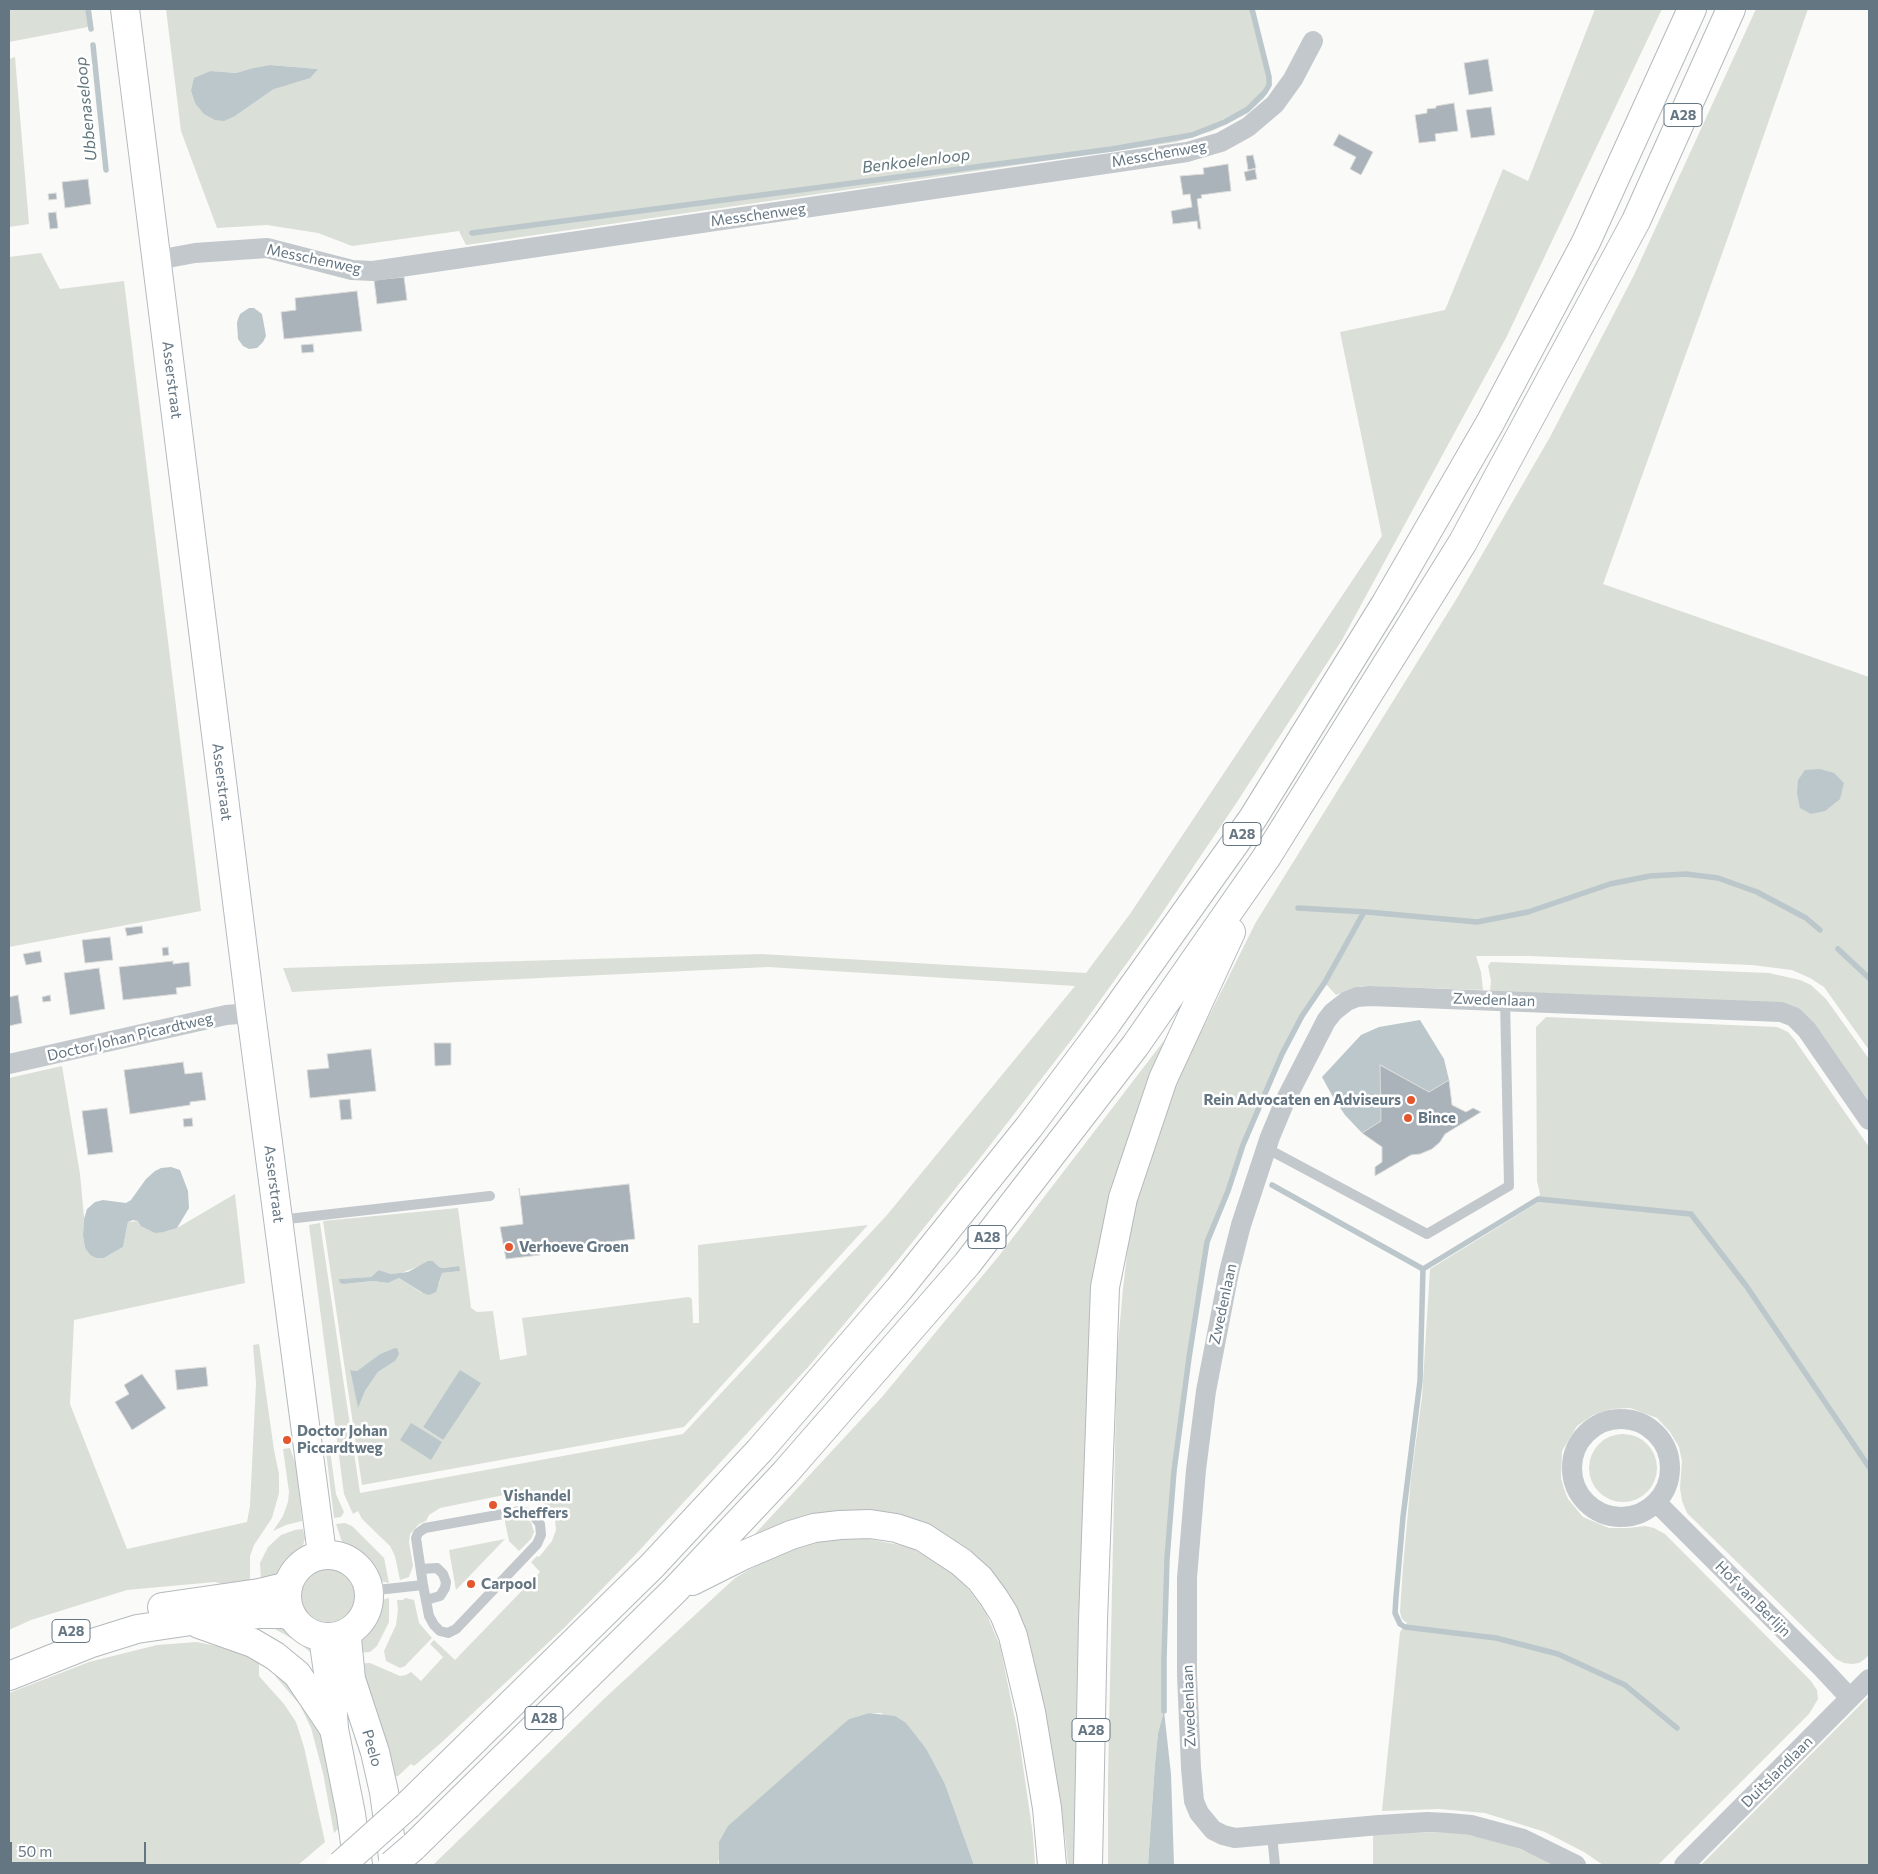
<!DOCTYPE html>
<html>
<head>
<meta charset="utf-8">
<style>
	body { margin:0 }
	#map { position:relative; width:1878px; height:1874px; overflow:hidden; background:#fafaf8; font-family:Commissioner,sans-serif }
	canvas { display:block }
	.frame { position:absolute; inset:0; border:10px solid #657683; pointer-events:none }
	.scale { position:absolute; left:10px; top:1842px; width:136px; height:22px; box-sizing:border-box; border:2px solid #657683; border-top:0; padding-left:6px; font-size:15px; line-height:18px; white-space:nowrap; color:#657683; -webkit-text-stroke:4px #fff; paint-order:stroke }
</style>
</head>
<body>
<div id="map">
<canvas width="1878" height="1874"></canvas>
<div class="frame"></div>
<div class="scale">50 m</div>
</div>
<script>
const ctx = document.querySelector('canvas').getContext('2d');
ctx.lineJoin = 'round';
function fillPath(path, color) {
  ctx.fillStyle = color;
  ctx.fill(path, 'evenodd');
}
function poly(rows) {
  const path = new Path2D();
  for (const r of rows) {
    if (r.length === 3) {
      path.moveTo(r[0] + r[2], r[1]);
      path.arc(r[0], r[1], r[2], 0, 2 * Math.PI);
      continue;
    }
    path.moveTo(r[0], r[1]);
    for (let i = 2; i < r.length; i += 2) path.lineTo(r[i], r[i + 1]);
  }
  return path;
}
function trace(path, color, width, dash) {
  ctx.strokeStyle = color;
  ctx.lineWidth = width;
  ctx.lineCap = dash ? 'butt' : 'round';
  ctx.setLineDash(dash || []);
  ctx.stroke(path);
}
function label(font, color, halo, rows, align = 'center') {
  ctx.font = font + ' Commissioner,sans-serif';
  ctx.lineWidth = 5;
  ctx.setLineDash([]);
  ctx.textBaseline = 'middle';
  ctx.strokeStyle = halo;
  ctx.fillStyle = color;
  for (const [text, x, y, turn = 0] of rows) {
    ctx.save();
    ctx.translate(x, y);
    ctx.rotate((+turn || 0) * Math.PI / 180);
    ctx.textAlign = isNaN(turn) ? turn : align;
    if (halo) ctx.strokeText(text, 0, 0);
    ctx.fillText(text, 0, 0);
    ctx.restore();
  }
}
fillPath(poly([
	[9,9,91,9,93,26,9,42],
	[166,9,1254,9,1272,85,1264,98,1248,113,1212,131,1176,142,466,245,459,231,352,246,318,233,267,225,217,228,181,131],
	[270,65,318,69,274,89,235,116,195,103,191,91,211,71,236,73,253,68],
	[1595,9,1662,9,1506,338,1342,640,1235,805,1152,928,1076,1034,984,1153,902,1255,809,1366,637,1553,565,1627,442,1742,414,1766,411,1764,398,1776,391,1777,354,1664,370,1663,400,1676,406,1675,411,1672,421,1681,443,1657,430,1644,434,1640,455,1660,540,1572,531,1562,537,1556,539,1557,552,1541,556,1530,555,1519,551,1510,544,1503,532,1497,515,1495,514,1493,440,1508,429,1515,426,1521,419,1524,410,1534,409,1542,413,1566,409,1577,400,1580,395,1556,390,1546,362,1519,358,1511,353,1514,344,1494,309,1225,320,1223,360,1493,683,1434,887,1215,1075,986,768,967,457,982,292,992,283,968,761,954,1086,973,1130,914,1382,536,1340,332,1445,310,1503,169,1528,181],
	[1756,9,1808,9,1727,240,1603,584,1869,677,1869,1050,1824,987,1810,978,1792,970,1752,965,1530,956,1476,956,1481,972,1483,990,1362,986,1350,989,1336,995,1325,983,1302,1016,1271,1076,1243,1145,1228,1191,1207,1242,1189,1358,1174,1471,1167,1559,1164,1659,1164,1711,1158,1733,1155,1764,1148,1865,1108,1865,1108,1777,1117,1356,1123,1289,1129,1237,1141,1180,1171,1098,1185,1064,1256,922,1457,598,1550,437,1634,275],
	[15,57,29,224,9,227,9,59],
	[41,253,60,289,124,281,201,911,9,947,9,257],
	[1491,962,1769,973,1800,980,1811,985,1826,999,1869,1059,1869,1105,1807,1019,1490,991,1491,981,1488,966],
	[1183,1016,1135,1128,1083,1498,1077,1865,1068,1865,1065,1836,1014,1620,909,1523,740,1550,882,1397,998,1257],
	[1546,1017,1777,1027,1788,1032,1794,1039,1869,1147,1869,1654,1866,1658,1859,1663,1852,1664,1844,1663,1836,1659,1687,1513,1682,1501,1680,1488,1682,1461,1679,1447,1670,1432,1657,1418,1630,1408,1612,1409,1593,1415,1577,1426,1562,1451,1561,1478,1564,1489,1568,1499,1583,1517,1609,1528,1628,1528,1645,1526,1654,1528,1665,1534,1811,1681,1817,1690,1818,1699,1809,1714,1658,1865,1603,1865,1584,1852,1545,1832,1485,1813,1439,1809,1382,1811,1400,1632,1407,1623,1402,1619,1400,1612,1403,1567,1411,1478,1422,1397,1430,1269,1537,1203,1540,1194,1537,1181,1536,1027],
	[62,1066,80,1174,84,1217,83,1235,85,1248,90,1255,96,1258,104,1258,123,1247,128,1222,138,1221,164,1232,177,1228,235,1194,245,1283,74,1320,70,1404,127,1549,247,1522,250,1506,256,1383,253,1345,259,1344,274,1450,279,1474,279,1493,272,1518,254,1545,250,1556,250,1584,230,1587,215,1582,127,1590,31,1620,9,1630,9,1078],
	[458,1208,471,1308,477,1312,493,1311,500,1360,527,1355,522,1318,689,1297,692,1299,693,1323,699,1323,698,1245,868,1225,684,1427,362,1485,323,1221],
	[433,1261,439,1267,443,1268,459,1266,459,1271,442,1273,439,1284,422,1293,399,1278,388,1283,373,1281,344,1284,339,1279,371,1277,379,1270,391,1274,401,1273],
	[392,1349,395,1361,378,1372,365,1391,358,1407,350,1370,357,1371,380,1354],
	[461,1370,443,1440,423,1427],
	[1623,1468,34],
	[325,1443,329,1443,336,1494,344,1512,341,1517,334,1518],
	[290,1448,296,1465,302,1521,286,1525,273,1531,283,1516,288,1502,289,1492,283,1449],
	[520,1518,526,1519,531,1522,534,1532,531,1539,519,1551,509,1541,505,1522,505,1520],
	[345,1523,352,1526,384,1558,389,1583,375,1580,369,1568,359,1558,349,1550,342,1542,336,1524],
	[303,1529,305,1538,303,1546,288,1570,281,1577,261,1579,260,1563,268,1547,281,1535,295,1530],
	[859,1537,909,1547,946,1567,966,1586,986,1613,1000,1646,1019,1739,1033,1835,1035,1865,974,1865,945,1784,927,1750,881,1713,869,1713,849,1719,718,1861,719,1865,433,1865,606,1697,735,1578,778,1553,818,1540],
	[505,1539,456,1590,449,1550],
	[328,1595,27],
	[389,1598,389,1622,377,1646,370,1652,355,1653,361,1634,374,1618,379,1603,382,1600],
	[405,1598,414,1600,419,1623,432,1638,405,1666,400,1668,386,1661,384,1651,396,1625,398,1610,397,1600,403,1600],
	[266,1624,288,1624,311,1644,316,1657,298,1642],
	[197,1642,232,1649,259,1660,259,1676,284,1704,296,1722,304,1747,325,1842,298,1865,9,1865,9,1693,89,1662,157,1645],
	[273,1669,284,1676,319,1726,340,1827,334,1833,323,1773,311,1728,300,1705,276,1677],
	[1869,1696,1869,1865,1701,1865],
	[1408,1832,1453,1833,1477,1836,1505,1843,1559,1865,1373,1865,1373,1834]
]), '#dadfd7');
fillPath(poly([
	[270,65,318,69,310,78,274,89,235,116,224,121,215,120,204,114,195,103,191,91,194,78,211,71,236,73,253,68],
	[249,308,254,308,262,314,266,336,263,342,257,348,249,349,243,346,238,339,237,323,238,319,240,314],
	[1820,769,1834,773,1844,783,1840,799,1825,811,1811,814,1800,808,1797,794,1798,780,1805,770],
	[1420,1020,1444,1059,1449,1080,1429,1092,1381,1065,1381,1121,1362,1133,1345,1115,1334,1099,1322,1077,1361,1035,1379,1027],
	[171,1167,180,1170,188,1191,189,1208,177,1228,164,1232,155,1233,141,1226,138,1221,133,1220,128,1222,123,1247,104,1258,96,1258,90,1255,85,1248,83,1235,84,1219,87,1209,95,1202,103,1200,126,1203,131,1200,146,1179,155,1171,161,1168],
	[428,1261,433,1261,439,1267,443,1268,459,1266,460,1271,442,1273,436,1292,429,1295,423,1293,399,1278,388,1283,373,1281,344,1284,340,1283,339,1279,371,1277,379,1270,391,1274,408,1272],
	[397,1348,399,1354,395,1361,378,1372,365,1391,358,1408,350,1370,357,1371,380,1354,392,1349],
	[460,1370,481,1383,443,1440,423,1427],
	[411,1423,442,1442,431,1460,400,1440],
	[1164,1711,1171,1774,1174,1865,1148,1865,1155,1764,1158,1733],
	[869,1713,895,1716,906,1723,927,1750,945,1784,974,1865,719,1865,719,1842,728,1826,849,1719]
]), '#bbc7cb');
trace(poly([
	[88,9,91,29],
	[93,45,106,170],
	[472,233,1112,149,1192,135,1225,122,1248,109,1265,92,1269,85,1269,77,1252,9],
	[1298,908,1367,912,1477,922,1528,912,1610,884,1650,876,1686,874,1718,878,1757,892,1806,918,1820,930],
	[1838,949,1869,978],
	[1272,1185,1423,1269,1538,1199,1691,1214,1747,1287,1869,1467],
	[1423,1269,1420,1381,1403,1517,1396,1597,1395,1613,1400,1624,1405,1627,1496,1638,1558,1654,1625,1685,1677,1728],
	[1164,1711,1164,1659,1167,1559,1174,1471,1189,1358,1207,1242,1228,1191,1243,1145,1282,1054,1302,1016,1325,982,1364,912]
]), '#bbc7cb', 5.5);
const building = poly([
	[1488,59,1493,91,1469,95,1464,63,1488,59],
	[1454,103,1458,131,1435,134,1436,141,1419,143,1415,115,1427,113,1427,109,1436,108,1436,106,1454,103],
	[1491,107,1495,135,1471,138,1466,110,1491,107],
	[1339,134,1373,152,1361,175,1350,169,1356,157,1333,145,1339,134],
	[1253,155,1256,168,1248,170,1246,156,1253,155],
	[1228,164,1231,191,1201,195,1202,198,1197,199,1201,229,1198,229,1197,221,1173,224,1171,211,1192,207,1190,194,1183,195,1180,176,1204,174,1203,168,1228,164],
	[1255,169,1257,179,1246,181,1244,172,1255,169],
	[88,179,91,204,65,208,62,182,88,179],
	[56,193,57,199,49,200,48,194,56,193],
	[56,212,58,228,50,229,48,213,56,212],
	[404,277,407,300,377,304,374,280,404,277],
	[357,291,362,331,284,339,281,312,296,310,295,298,357,291],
	[313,344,314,352,302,353,301,345,313,344],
	[142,926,143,933,127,936,125,928,142,926],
	[110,937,113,960,85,963,82,940,110,937],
	[168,947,169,955,163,956,162,948,168,947],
	[40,951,42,962,26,965,23,954,40,951],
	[173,961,173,964,189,962,191,986,176,988,177,994,123,1000,119,967,173,961],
	[99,968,105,1009,70,1015,64,973,99,968],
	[18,995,22,1023,9,1026,9,997,18,995],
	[50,995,51,1001,43,1002,42,997,50,995],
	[434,1043,451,1043,451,1065,435,1066,434,1043],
	[371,1049,376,1091,310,1098,307,1070,329,1068,327,1054,371,1049],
	[183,1062,185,1074,202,1072,206,1100,190,1102,190,1105,130,1114,124,1070,183,1062],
	[1380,1065,1429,1092,1449,1080,1452,1105,1466,1112,1473,1108,1481,1112,1445,1134,1440,1142,1432,1149,1420,1154,1411,1155,1375,1176,1375,1167,1382,1162,1382,1147,1362,1133,1381,1121,1380,1065],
	[350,1099,352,1119,341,1120,339,1100,350,1099],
	[107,1108,113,1152,88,1155,82,1111,107,1108],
	[192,1118,193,1126,184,1127,183,1119,192,1118],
	[629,1184,635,1239,539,1250,540,1255,506,1259,500,1227,523,1224,519,1188,520,1196,629,1184],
	[206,1367,208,1386,177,1390,175,1370,206,1367],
	[142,1374,166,1408,132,1430,115,1402,129,1394,124,1385,142,1374]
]);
fillPath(building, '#aab3b9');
trace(building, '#dcdcda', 1);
const secondary = poly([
	[125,9,251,1013,322,1554]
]);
const primary = poly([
	[328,1596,41],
	[349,1633,347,1639,351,1679,375,1752,384,1792,394,1865],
	[323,1637,332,1700,334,1729,351,1814,358,1865]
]);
const motorway = poly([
	[692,1581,744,1555,791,1535,814,1528,840,1525,870,1524,896,1528,923,1537,961,1562,980,1579,994,1598,1004,1614,1013,1636,1031,1712,1047,1808,1052,1865],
	[162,1607,259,1593,288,1586],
	[199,1624,253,1643,275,1656,297,1674,334,1729],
	[9,1676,89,1644,137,1629,191,1621,259,1614,283,1614,292,1616],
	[408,1805,652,1566,760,1450,899,1289,1029,1127,1107,1023,1253,818,1386,603,1490,423,1586,242,1692,9],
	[413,1847,675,1590,785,1473,967,1264,1135,1046,1266,858,1463,542,1636,221,1731,9],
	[1088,1865,1093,1621,1105,1287,1123,1198,1163,1079,1231,932]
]);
trace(secondary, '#b3babf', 30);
trace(primary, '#b5babe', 30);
trace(motorway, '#b4b9bd', 30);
trace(poly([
	[1266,1148,1427,1234,1509,1186,1505,1000],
	[279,1220,490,1196],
	[421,1569,437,1568,443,1574,446,1582,445,1588,440,1596,426,1600],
	[368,1591,423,1585,429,1616,434,1625,440,1631,448,1633,456,1629,537,1544,541,1535,540,1524,532,1514,520,1511,425,1528,418,1533,416,1538,423,1585],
	[1272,1835,1275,1865]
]), '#c3c8cc', 10);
trace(poly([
	[157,260,195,253,267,248,352,270,373,271,1187,152,1221,142,1248,127,1275,104,1293,79,1313,41],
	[9,1064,226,1015,251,1013],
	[1621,1468,49],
	[1656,1502,1821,1667,1850,1698],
	[1576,1865,1523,1839,1471,1825,1448,1823,1427,1822,1379,1825,1235,1838,1223,1835,1213,1830,1199,1813,1194,1801,1191,1768,1187,1675,1187,1578,1196,1470,1206,1391,1229,1272,1241,1225,1270,1137,1285,1101,1326,1021,1333,1012,1347,1001,1357,997,1370,996,1781,1012,1794,1017,1807,1030,1869,1120],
	[1684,1865,1869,1679]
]), '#c3c8cc', 20);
trace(secondary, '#fff', 28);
trace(primary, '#fff', 28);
trace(motorway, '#fff', 28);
const motorwayBridge = poly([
	[341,1865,408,1805],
	[392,1865,413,1847]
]);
trace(motorwayBridge, '#b4b9bd', 30, []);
trace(motorwayBridge, '#fff', 28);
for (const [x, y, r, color] of [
	[1411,1100,5,"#e4572e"],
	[1408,1118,5,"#e4572e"],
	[509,1247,5,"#e4572e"],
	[287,1440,5,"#e4572e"],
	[493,1505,5,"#e4572e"],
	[471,1584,5,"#e4572e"]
]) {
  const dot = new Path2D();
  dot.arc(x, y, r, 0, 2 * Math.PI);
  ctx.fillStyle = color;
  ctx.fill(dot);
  trace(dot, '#fff', 2);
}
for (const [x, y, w] of [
	[1683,115,38],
	[1242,834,38],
	[987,1237,38],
	[71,1631,38],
	[544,1718,38],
	[1091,1730,38]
]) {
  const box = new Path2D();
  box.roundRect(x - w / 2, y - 11.5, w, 23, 4);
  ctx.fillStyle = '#fff';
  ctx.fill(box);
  trace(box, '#657683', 1);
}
label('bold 14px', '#657683', null, [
	["A28",1683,115],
	["A28",1242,834],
	["A28",987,1237],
	["A28",71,1631],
	["A28",544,1718],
	["A28",1091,1730]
]);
label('15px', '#657683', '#fff', [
	["Messchenweg",1159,154,-10],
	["Messchenweg",758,215,-8],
	["Messchenweg",314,259,12],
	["Asserstraat",172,380,83],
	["Asserstraat",222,782,83],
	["Zwedenlaan",1494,1000,2],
	["Doctor Johan Picardtweg",130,1037,-13],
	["Asserstraat",274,1184,83],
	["Zwedenlaan",1223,1304,-78],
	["Hof van Berlijn",1753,1599,45],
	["Zwedenlaan",1189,1706,-92],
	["Peelo",372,1748,74],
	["Duitslandlaan",1777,1772,-45]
]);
label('bold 15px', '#657683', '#fff', [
	["Rein Advocaten en Adviseurs",1401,1100,"right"],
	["Bince",1418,1118],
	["Verhoeve Groen",519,1247],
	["Doctor Johan",297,1431],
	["Piccardtweg",297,1448],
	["Vishandel",503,1496],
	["Scheffers",503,1513],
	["Carpool",481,1584]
], 'left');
label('italic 16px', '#60757c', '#fff', [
	["Ubbenaseloop",86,109,-96],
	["Benkoelenloop",916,161,-7]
]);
</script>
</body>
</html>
